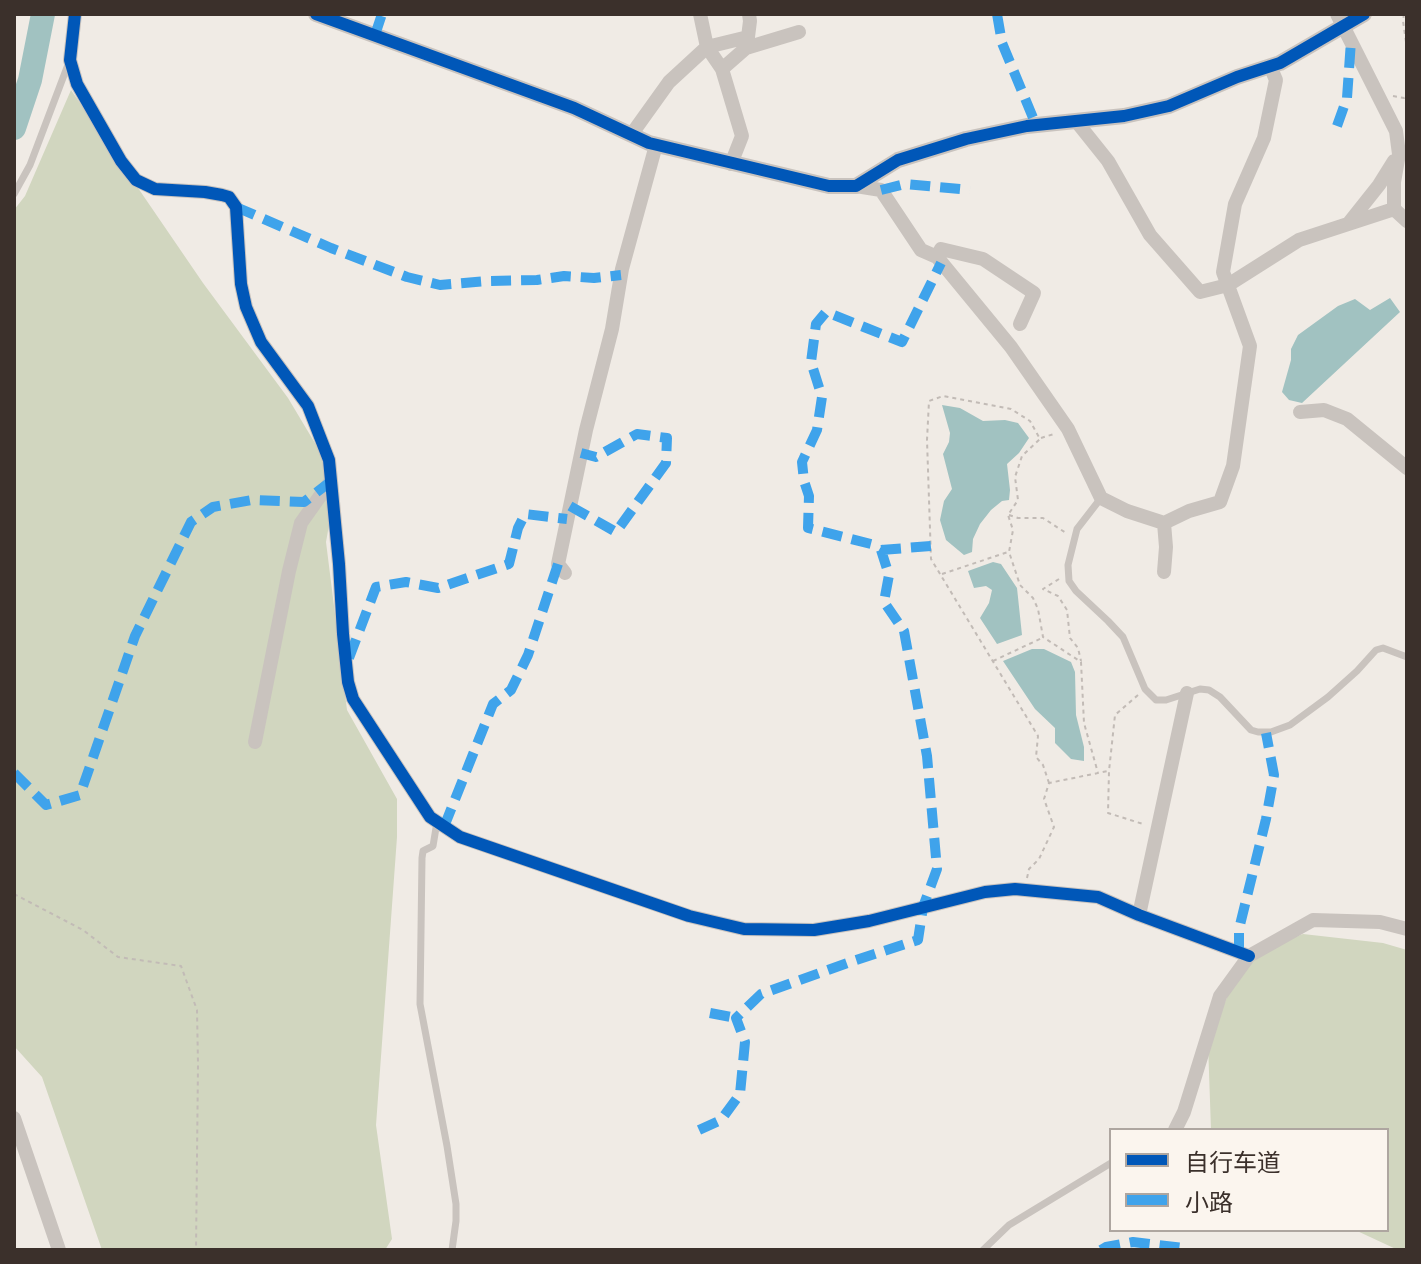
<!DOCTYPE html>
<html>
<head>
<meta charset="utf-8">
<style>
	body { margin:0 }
	#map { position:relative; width:1421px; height:1264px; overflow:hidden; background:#f0ebe5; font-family:"Golos Text","Noto Sans SC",sans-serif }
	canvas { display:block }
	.frame { position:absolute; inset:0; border:16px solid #3b302b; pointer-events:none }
	.legend { position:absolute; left:1109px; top:1128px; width:280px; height:104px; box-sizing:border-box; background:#fbf5ee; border:2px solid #aea6a0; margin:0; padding:10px 14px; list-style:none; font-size:24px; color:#3b302b }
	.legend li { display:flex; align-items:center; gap:16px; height:40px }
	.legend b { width:40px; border:2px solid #aea6a0 }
</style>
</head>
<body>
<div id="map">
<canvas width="1421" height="1264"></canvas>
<div class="frame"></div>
<ul class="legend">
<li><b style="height:10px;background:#0057b8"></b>自行车道</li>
<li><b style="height:10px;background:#3fa3eb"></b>小路</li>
</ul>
</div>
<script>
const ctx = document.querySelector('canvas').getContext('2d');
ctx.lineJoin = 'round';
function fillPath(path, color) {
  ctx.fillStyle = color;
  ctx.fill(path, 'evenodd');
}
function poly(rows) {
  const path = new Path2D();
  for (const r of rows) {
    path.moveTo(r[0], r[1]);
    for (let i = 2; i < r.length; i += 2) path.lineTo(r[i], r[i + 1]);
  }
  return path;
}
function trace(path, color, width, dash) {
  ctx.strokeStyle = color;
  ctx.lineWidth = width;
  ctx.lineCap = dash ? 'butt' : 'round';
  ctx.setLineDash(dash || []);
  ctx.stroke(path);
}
fillPath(poly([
	[71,90,203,283,288,398,337,480,326,542,347,710,397,799,397,837,376,1125,392,1239,385,1250,102,1250,42,1077,14,1046,14,210,25,196],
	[1303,934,1383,943,1407,950,1407,1250,1398,1250,1355,1230,1387,1230,1387,1130,1211,1130,1208,1043,1244,956]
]), '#d1d6bf');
fillPath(poly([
	[1390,298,1400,312,1302,403,1289,400,1282,392,1291,360,1291,349,1298,335,1338,306,1355,299,1370,310],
	[942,405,960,408,983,421,1005,420,1018,423,1029,438,1019,453,1007,464,1010,490,1009,500,1002,501,991,510,980,524,973,539,972,552,964,555,946,540,940,520,944,501,952,489,943,454,949,442,950,433],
	[993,562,1001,564,1017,588,1022,635,997,644,980,618,989,603,992,590,986,586,974,588,968,571],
	[1032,649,1044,649,1071,662,1075,672,1076,715,1084,747,1084,761,1071,759,1055,743,1055,728,1035,709,1003,661]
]), '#a1c2c1');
trace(poly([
	[14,128,30,80,43,14]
]), '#a1c2c1', 24);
trace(poly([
	[1404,14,1403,21,1407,49],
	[1393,96,1404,98,1407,96],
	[1041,438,1054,434],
	[1009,515,1018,518,1043,518,1066,533],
	[942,574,1008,552],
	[1059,579,1043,589,1058,596,1067,610,1070,638,1078,648,1081,661],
	[993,661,1042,638],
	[1138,695,1115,715,1109,771,1108,813,1143,824],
	[1049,783,1043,765,1036,757,1038,736,931,559,927,440,929,401,943,396,1011,409,1030,421,1040,439,1022,456,1015,477,1018,500,1008,515,1013,530,1009,552,1020,585,1033,598,1038,609,1043,637,1081,662,1084,723,1098,773],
	[1027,878,1029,869,1039,859,1054,827,1044,799,1049,783,1108,771],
	[14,894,83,930,118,957,181,966,197,1010,198,1064,196,1250]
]), '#c2bbb6', 2, [4, 4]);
trace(poly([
	[14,194,30,165,69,62],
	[1101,498,1077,529,1068,565,1069,581,1076,591,1108,621,1123,637,1145,689,1156,700,1166,700,1200,689,1209,690,1220,697,1251,730,1258,732,1271,732,1290,725,1328,697,1357,671,1376,650,1383,648,1407,657],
	[437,822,433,846,423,851,422,858,420,1004,447,1146,456,1204,456,1221,452,1250],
	[983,1250,1009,1225,1111,1163]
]), '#c9c3be', 7);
trace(poly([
	[75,14,70,60,77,84,121,161,136,180,155,189,205,192,222,195,229,197,236,207,241,284,246,307,261,342,308,406,329,460,339,564,343,634,348,682,353,699,430,817,460,837,689,916,744,929,814,930,869,921,985,892,1015,889,1098,897,1139,915,1249,956],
	[700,14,707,47,722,69,742,136,731,164],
	[1337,14,1396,131,1399,154,1394,182,1394,209],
	[722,69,746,48,799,32],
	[1076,121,1108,161,1150,235,1200,292,1228,285,1299,240,1394,209,1407,221],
	[631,135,669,82,707,47,748,37,750,21,749,14],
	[856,186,881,190,921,250,937,257,1011,347,1068,429,1101,498,1127,511,1164,523,1189,511,1220,502,1233,466,1250,346,1223,272,1235,204,1264,138,1276,80,1270,66],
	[1348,224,1379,185,1394,161],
	[937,257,941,249,983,259,1034,293,1020,324],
	[1300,412,1324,410,1347,419,1407,468],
	[1164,572,1166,547,1164,523],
	[565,573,558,564,586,430,612,329,622,269,656,145],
	[255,742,289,571,301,523,330,482],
	[1139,915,1187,693],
	[14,1118,59,1250],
	[1175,1130,1184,1112,1220,996,1249,956,1313,920,1380,922,1407,929]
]), '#c9c3be', 14);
trace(poly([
	[316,14,574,108,649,143,829,186,856,186,898,160,966,139,1027,126,1124,116,1169,106,1237,77,1280,63,1364,14]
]), '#c9c3be', 16);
trace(poly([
	[997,14,1002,43,1036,125],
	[375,35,382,14],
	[1337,126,1347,98,1351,41],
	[881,190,905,184,970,190],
	[236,207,331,248,407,277,440,285,488,281,537,280,564,276,594,278,621,275],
	[570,506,616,532,666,463,667,438,637,434,596,457,581,453],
	[881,550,931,546],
	[349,658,376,587,406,582,438,588,509,564,518,528,525,514,567,519],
	[14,773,46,805,80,795,135,636,191,522,213,507,252,500,304,502,330,482],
	[444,827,493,704,511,690,528,655,558,564],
	[1239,953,1239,929,1266,819,1274,775,1266,733],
	[710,1013,736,1018],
	[699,1130,721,1120,740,1094,745,1042,736,1018,761,994,853,961,918,940,923,907,937,869,927,756,904,631,884,602,889,575,881,550,871,544,808,528,809,496,804,481,802,462,817,430,822,397,811,362,816,324,826,312,902,342,941,263],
	[1101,1250,1106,1247,1133,1242,1184,1248,1185,1250]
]), '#3fa3eb', 10, [20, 10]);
trace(poly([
	[75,14,70,60,77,84,121,161,136,180,155,189,205,192,222,195,229,197,236,207,241,284,246,307,261,342,308,406,329,460,339,564,343,634,348,682,353,699,430,817,460,837,689,916,744,929,814,930,869,921,985,892,1015,889,1098,897,1139,915,1249,956],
	[316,14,574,108,649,143,829,186,856,186,898,160,966,139,1027,126,1124,116,1169,106,1237,77,1280,63,1364,14]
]), '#0057b8', 12);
</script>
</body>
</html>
